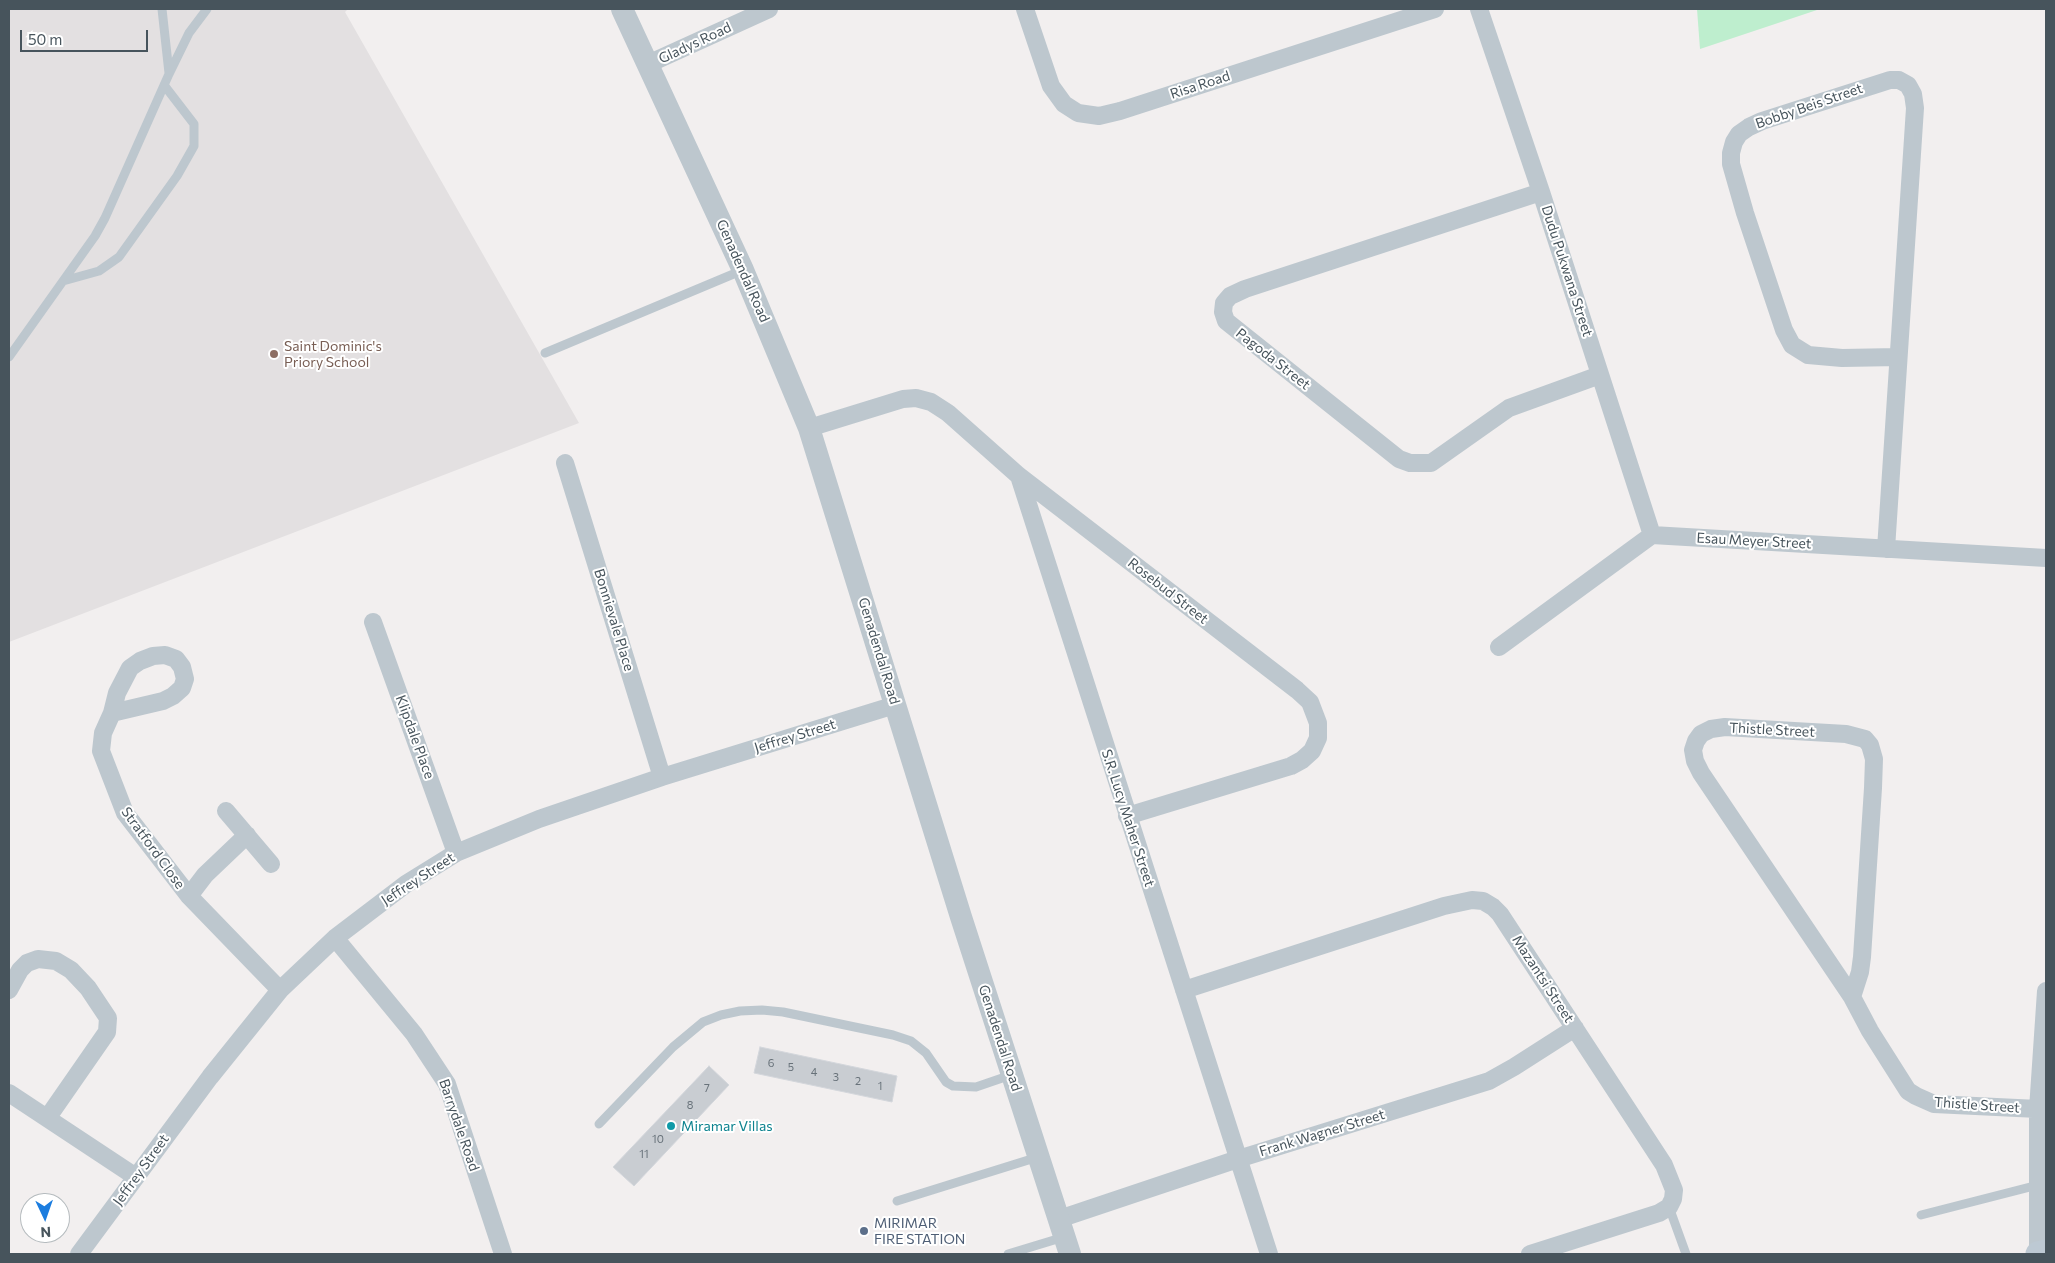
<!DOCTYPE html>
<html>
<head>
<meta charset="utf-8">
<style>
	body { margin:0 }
	#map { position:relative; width:2055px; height:1263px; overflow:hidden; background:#f2efef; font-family:Commissioner,sans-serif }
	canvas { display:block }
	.frame { position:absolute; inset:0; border:10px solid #47545c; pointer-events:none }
	.north { position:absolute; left:20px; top:1193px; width:50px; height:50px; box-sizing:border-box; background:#fff; border:1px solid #b5bbbe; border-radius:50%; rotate:177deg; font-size:14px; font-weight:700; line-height:20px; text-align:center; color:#47545c }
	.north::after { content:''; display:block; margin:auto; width:18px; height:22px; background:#1c7ddf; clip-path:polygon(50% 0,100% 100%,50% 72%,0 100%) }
	.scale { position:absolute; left:20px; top:30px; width:128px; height:22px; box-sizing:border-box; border:2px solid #47545c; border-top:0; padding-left:6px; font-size:15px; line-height:18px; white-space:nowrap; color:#47545c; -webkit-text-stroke:4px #fff; paint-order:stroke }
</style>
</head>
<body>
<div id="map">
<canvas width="2055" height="1263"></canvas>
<div class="frame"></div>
<div class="north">N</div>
<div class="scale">50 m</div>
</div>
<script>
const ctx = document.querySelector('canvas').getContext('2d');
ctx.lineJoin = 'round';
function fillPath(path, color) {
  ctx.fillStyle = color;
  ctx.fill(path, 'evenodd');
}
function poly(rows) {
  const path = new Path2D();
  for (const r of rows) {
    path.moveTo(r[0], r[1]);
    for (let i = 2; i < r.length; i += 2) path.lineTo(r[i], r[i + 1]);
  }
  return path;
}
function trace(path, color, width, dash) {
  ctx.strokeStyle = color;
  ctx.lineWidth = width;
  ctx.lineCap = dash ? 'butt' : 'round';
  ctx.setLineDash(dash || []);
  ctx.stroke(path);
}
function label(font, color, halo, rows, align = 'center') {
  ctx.font = font + ' Commissioner,sans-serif';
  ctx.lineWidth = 4;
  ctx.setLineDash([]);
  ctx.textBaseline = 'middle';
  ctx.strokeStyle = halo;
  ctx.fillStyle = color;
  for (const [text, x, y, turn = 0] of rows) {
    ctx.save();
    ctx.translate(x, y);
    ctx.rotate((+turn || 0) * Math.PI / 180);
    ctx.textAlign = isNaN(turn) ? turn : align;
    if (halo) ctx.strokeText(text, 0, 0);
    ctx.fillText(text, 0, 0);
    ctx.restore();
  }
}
fillPath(poly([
	[9,9,348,9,345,12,579,423,9,642]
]), '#e3e0e1');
fillPath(poly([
	[1697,9,1820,9,1700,49]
]), '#beeece');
const building = poly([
	[760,1047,897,1076,892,1102,754,1073,760,1047],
	[709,1066,729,1085,634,1186,613,1167,709,1066]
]);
fillPath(building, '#c9cdd2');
trace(building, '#d3d6db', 1);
trace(poly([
	[162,9,169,73],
	[63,281,99,271,119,257,177,176,194,146,194,124,164,85],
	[545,353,743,270],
	[9,357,95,236,105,218,169,74,189,33,207,9],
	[599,1124,673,1047,703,1022,721,1015,740,1011,762,1010,783,1012,893,1035,911,1041,926,1053,946,1082,953,1086,976,1087,1011,1075],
	[897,1201,1038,1157],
	[1669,1207,1686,1254],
	[1921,1215,2038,1185],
	[1008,1254,1064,1237]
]), '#bdc7ce', 9);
trace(poly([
	[1025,9,1051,86,1064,104,1078,113,1099,116,1120,111,1435,9],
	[1479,9,1541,192,1652,535],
	[648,64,769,9],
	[1541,192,1245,289,1230,296,1224,303,1223,312,1226,321,1399,459,1410,463,1431,463,1509,408,1600,375],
	[809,428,903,399,916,398,931,402,948,413,1019,476,1297,690,1310,702,1318,723,1318,738,1312,751,1302,760,1291,766,1127,816],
	[565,463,662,777],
	[1019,476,1269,1254],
	[1886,549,1915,108,1913,94,1908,85,1899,80,1890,80,1762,121,1749,127,1739,134,1734,142,1731,153,1731,164,1745,213,1784,330,1792,345,1808,355,1842,358,1898,357],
	[373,622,456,853],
	[1499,647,1652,535,2046,558],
	[165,655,176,659,182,667,185,679,182,688,173,696,163,701,112,713,117,693,130,668,140,661,153,656,165,655],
	[112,713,103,733,101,751,125,813,189,896,280,990],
	[226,811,271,864],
	[189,896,205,875,247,835],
	[335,938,414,1034,447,1084,503,1254],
	[9,990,20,970,27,963,38,959,56,961,71,970,88,988,108,1018,107,1032,48,1117],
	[1184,990,1444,906,1472,900,1483,901,1493,907,1500,914,1664,1165,1674,1190,1673,1199,1669,1207,1659,1213,1530,1254],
	[1852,997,1860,972,1862,957,1873,788,1874,759,1870,745,1865,739,1846,734,1725,727,1711,729,1701,734,1696,741,1693,750,1695,761,1701,773,1852,997,1870,1031,1908,1091,1916,1096,1934,1104,2038,1109],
	[9,1093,136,1177],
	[1059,1219,1238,1159,1489,1081,1514,1067,1575,1028],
	[79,1254,210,1077,280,990,335,938,406,884,456,853,539,819,662,777,895,705],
	[2038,1254,2038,1109,2046,991]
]), '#bdc7ce', 18);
trace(poly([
	[622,9,743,270,809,428,961,917,1070,1254]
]), '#bdc7ce', 22);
trace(poly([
	[2038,1254,2046,1252]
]), '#bdc9d3', 25);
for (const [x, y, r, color] of [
	[274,354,5,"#8d6e63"],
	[671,1126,5,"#0f9aa8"],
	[864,1231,5,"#5c6f8a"]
]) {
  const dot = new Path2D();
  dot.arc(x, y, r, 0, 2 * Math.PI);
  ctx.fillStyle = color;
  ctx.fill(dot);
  trace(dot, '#fff', 2);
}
label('11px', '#68727a', null, [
	["6",771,1063],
	["5",791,1067],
	["4",814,1072],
	["3",836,1077],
	["2",858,1081],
	["1",880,1086],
	["7",707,1088],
	["8",690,1105],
	["10",658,1139],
	["11",644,1154]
]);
label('14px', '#47545c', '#fff', [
	["Gladys Road",695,43,-25],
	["Risa Road",1200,85,-18],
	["Bobby Beis Street",1809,106,-19],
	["Genadendal Road",743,271,66],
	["Dudu Pukwana Street",1567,271,72],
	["Pagoda Street",1273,359,38],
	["Esau Meyer Street",1754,541,3],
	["Rosebud Street",1168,591,38],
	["Bonnievale Place",614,620,73],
	["Genadendal Road",879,651,73],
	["Thistle Street",1772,730,3],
	["Jeffrey Street",795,736,-17],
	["Klipdale Place",415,737,70],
	["S.R. Lucy Maher Street",1128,818,72],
	["Stratford Close",153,848,54],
	["Jeffrey Street",418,879,-33],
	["Mazantsi Street",1543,979,57],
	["Genadendal Road",1000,1038,72],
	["Thistle Street",1977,1105,4],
	["Barrydale Road",459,1125,71],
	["Frank Wagner Street",1322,1133,-17],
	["Jeffrey Street",141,1170,-54]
]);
label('14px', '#785e54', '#fff', [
	["Saint Dominic's",284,346],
	["Priory School",284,362]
], 'left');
label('14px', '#0d838f', '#fff', [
	["Miramar Villas",681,1126]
], 'left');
label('14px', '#4e5e75', '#fff', [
	["MIRIMAR",874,1223],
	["FIRE STATION",874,1239]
], 'left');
</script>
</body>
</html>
